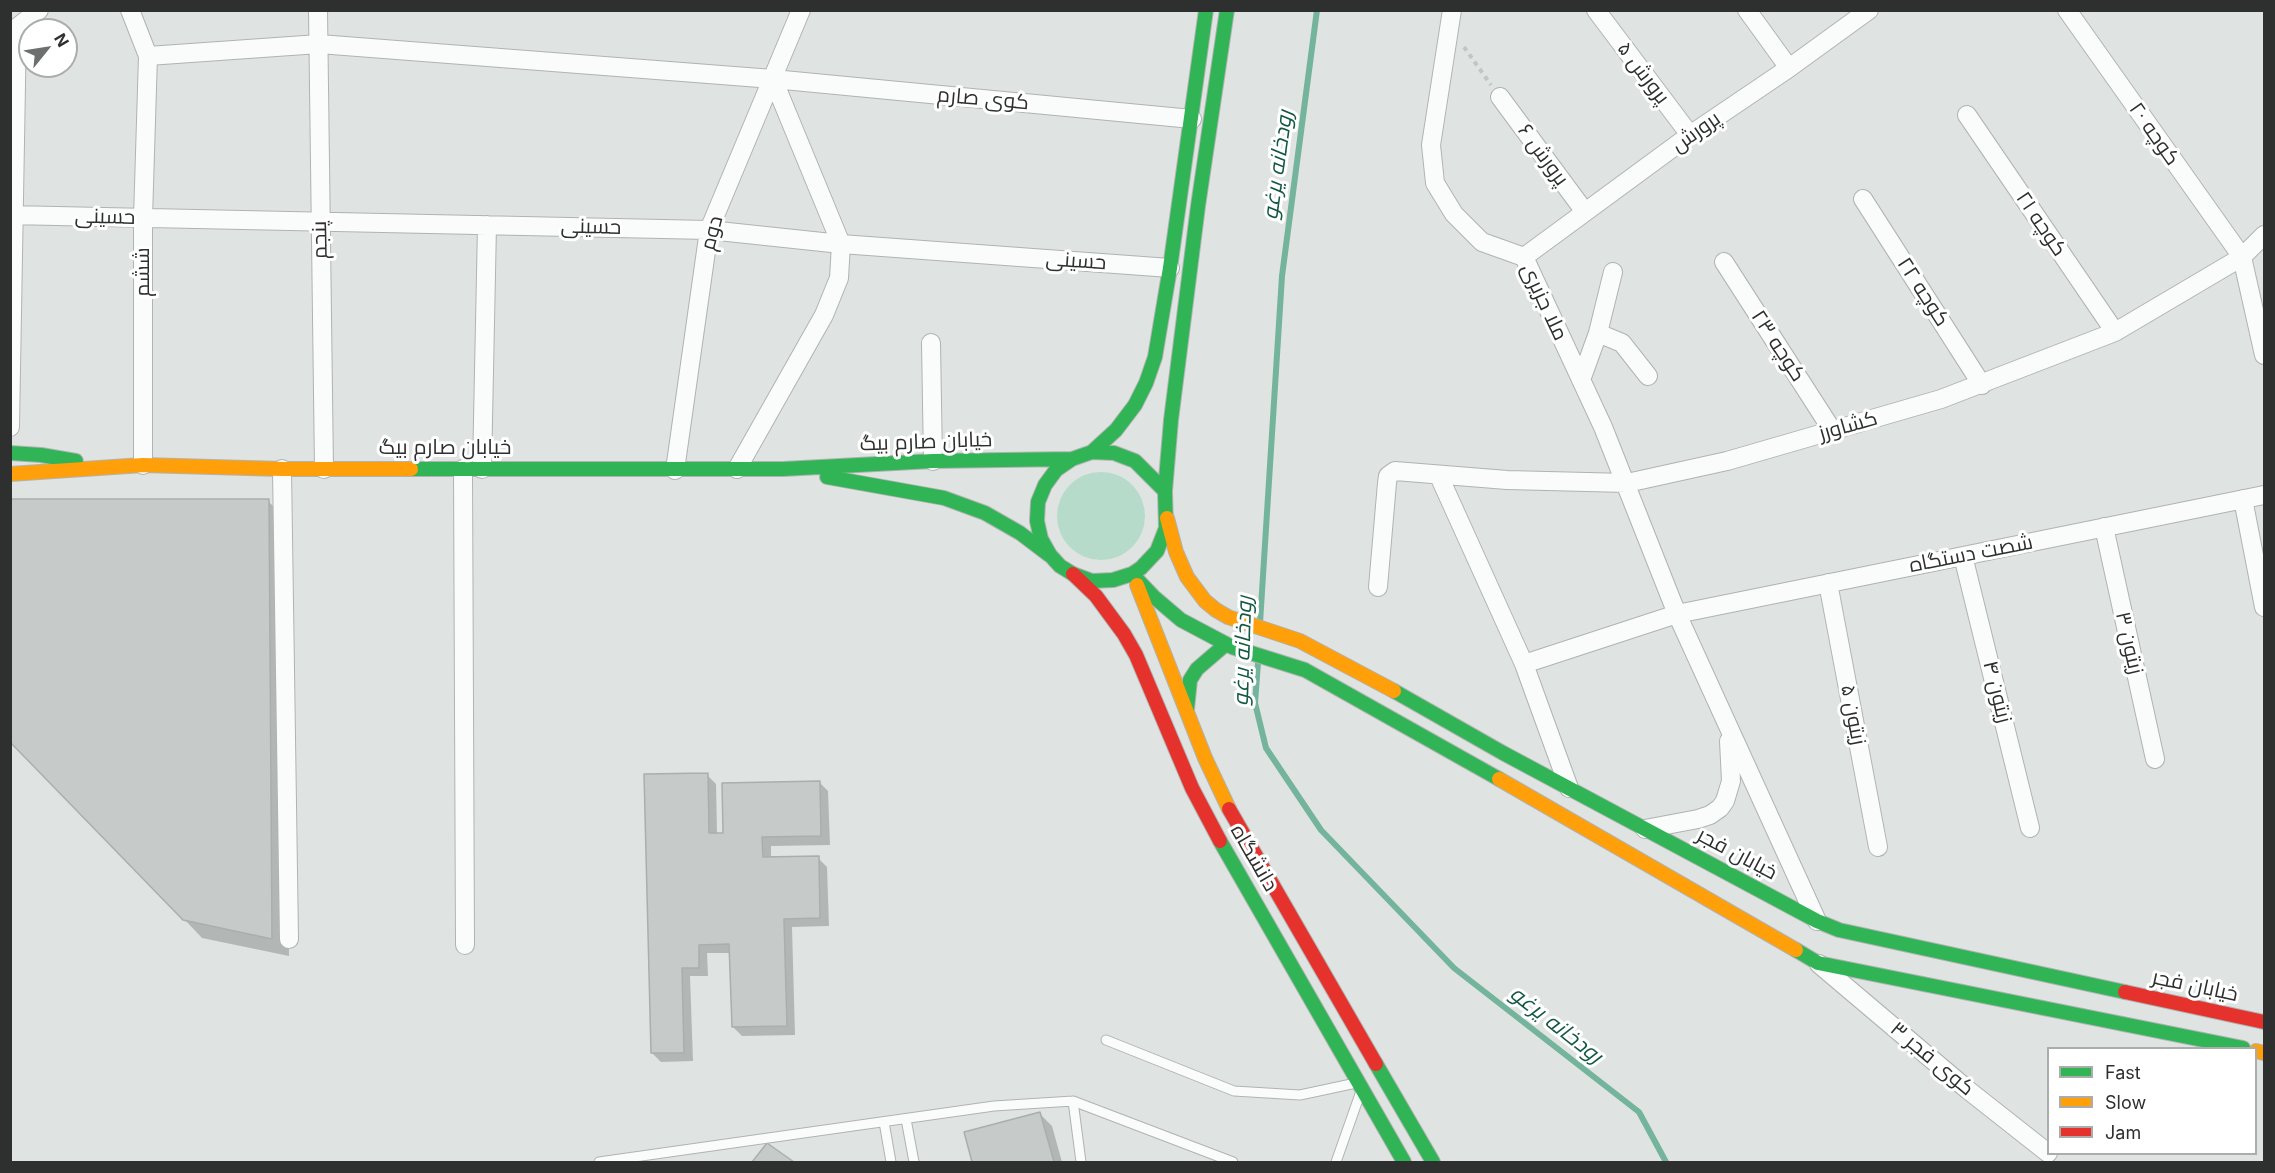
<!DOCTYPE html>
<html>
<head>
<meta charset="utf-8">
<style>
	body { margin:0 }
	#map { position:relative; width:2275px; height:1173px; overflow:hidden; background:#dfe4e2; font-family:Inter,sans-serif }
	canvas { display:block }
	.frame { position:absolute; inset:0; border:12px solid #2e302f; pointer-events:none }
	.legend { position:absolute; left:2047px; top:1047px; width:210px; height:108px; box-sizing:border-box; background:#fff; border:2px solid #abacac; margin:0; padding:8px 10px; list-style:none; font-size:18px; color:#2e302f }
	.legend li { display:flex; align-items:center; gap:12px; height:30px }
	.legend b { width:30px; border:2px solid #abacac }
	.north { position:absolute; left:18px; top:18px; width:60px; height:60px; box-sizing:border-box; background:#fff; border:2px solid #abacac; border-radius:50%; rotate:60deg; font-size:16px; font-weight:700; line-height:24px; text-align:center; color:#2e302f }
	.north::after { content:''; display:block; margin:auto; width:21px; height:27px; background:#6c6f6e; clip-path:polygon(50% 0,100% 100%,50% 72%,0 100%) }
</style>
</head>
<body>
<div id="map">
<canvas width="2275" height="1173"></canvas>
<div class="frame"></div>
<ul class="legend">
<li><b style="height:8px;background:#30b455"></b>Fast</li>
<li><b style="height:8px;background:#ff9f0a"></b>Slow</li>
<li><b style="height:8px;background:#e5322d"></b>Jam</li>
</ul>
<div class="north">N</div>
</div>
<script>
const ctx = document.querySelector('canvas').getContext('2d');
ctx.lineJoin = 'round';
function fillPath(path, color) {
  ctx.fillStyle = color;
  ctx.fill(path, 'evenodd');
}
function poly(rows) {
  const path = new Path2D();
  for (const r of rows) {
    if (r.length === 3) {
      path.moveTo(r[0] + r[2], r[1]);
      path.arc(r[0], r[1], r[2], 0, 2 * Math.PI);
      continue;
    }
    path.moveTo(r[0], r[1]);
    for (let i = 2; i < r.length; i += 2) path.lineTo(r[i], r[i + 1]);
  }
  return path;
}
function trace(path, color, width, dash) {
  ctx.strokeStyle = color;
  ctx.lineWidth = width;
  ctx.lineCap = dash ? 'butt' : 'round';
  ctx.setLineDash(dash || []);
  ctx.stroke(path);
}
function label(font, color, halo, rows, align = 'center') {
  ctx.font = font + ' Inter,Cairo,sans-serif';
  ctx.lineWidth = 6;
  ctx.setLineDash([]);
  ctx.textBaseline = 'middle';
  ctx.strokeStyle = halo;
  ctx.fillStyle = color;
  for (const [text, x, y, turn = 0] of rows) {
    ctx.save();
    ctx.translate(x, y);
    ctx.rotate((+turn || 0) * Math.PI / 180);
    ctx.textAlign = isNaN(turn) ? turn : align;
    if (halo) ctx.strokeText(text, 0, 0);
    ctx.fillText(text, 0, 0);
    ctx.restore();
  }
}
fillPath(poly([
	[1101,516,44]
]), '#b7dbcb');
fillPath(poly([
	[268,501,286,519,289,956,202,938,184,919],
	[707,775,716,784,717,834,725,834,819,782,828,791,830,845,771,846,771,859,818,858,827,867,829,926,792,927,795,1035,742,1036,733,1027,731,953,707,953,708,976,690,976,693,1061,661,1062,652,1053],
	[1040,1114,1052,1126,1062,1162,974,1162,966,1133],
	[767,1145,791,1162,754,1162]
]), '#0003');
trace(poly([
	[1260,623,1282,276,1317,10],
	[1258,663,1255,703,1266,748,1321,830,1454,968,1639,1112,1666,1162]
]), '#75b49c', 6);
const building = poly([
	[10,499,269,499,272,939,183,920,10,742,10,499],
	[708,773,709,833,723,833,722,783,820,781,821,836,762,837,763,857,819,856,820,918,784,919,787,1026,732,1027,729,944,699,945,699,968,682,968,684,1053,651,1053,644,774,708,773],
	[1040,1112,1054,1162,972,1162,964,1132,1040,1112],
	[767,1143,794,1162,752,1162,767,1143]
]);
fillPath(building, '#c6cac9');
trace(building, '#aaaeac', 1.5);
const lane = poly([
	[1106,1040,1234,1091,1300,1095,1356,1083],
	[1073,1101,1081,1162],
	[906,1119,914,1162],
	[884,1122,891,1162],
	[599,1162,994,1106,1073,1101,1233,1162],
	[1336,1162,1360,1094]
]);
const street = poly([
	[130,10,148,56,143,218,143,465],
	[318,10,324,469],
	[1452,10,1431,145,1435,183,1454,214,1482,242,1524,257,1603,427,1677,614,1817,921],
	[1596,10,1690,135],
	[1747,10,1789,68],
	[2067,10,2242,257,2264,355],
	[10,33,39,10],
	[148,56,319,44,773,79,1192,119],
	[1500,97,1585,212],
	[1967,115,2115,332],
	[1863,199,1982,385],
	[10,215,709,230,841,244,1170,268],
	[1524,257,1690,135,1789,68,1869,10],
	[1724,262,1832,430],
	[1598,333,1622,343,1648,376],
	[931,343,933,461],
	[1581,380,1598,333,1613,272],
	[10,427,17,27],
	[282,469,289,939],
	[463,469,465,945],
	[482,469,487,225],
	[737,469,824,315,839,278,841,244,773,79],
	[675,470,709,230,801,10],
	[1439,476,1524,664,1569,788],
	[2243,499,2264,607],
	[2104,527,2155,759],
	[1963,556,2030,828],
	[1828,583,1878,847],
	[1378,587,1387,483,1388,476,1395,471,1507,480,1627,483,1727,461,1941,399,2115,332,2242,257,2264,235],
	[1524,664,1677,614,2264,495],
	[1645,829,1698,819,1710,815,1720,808,1725,801,1731,781,1729,741],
	[1819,964,1968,1090,2048,1153]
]);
const fast = poly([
	[1092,452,1116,430,1135,405,1146,383,1155,357,1170,268,1206,10],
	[1092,452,1114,453,1135,461,1165,491,1166,528,1157,551,1141,568,1132,574,1113,580,1092,581,1073,574,1060,566,1050,555,1041,539,1037,521,1038,502,1045,485,1056,470,1072,459,1092,452],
	[10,453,41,455,76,461],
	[411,469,783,469,933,461,1072,459],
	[827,477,944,498,985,513,1020,533,1049,555],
	[1165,491,1171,420,1198,206,1227,10],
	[1132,574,1154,597,1181,620,1232,647,1305,670,1499,779],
	[1394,691,1503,753,1817,921,1839,930,2125,992],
	[1187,709,1190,680,1197,669,1226,644],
	[1220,841,1404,1162],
	[1796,950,1818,963,2243,1048],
	[1376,1064,1433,1162]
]);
const slow = poly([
	[10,474,143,465,282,469,411,469],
	[1167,518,1176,552,1187,577,1205,601,1216,610,1228,617,1300,641,1394,691],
	[1137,585,1205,758,1229,809],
	[1499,779,1796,950],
	[2256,1051,2264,1053]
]);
const jam = poly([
	[1073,574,1096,596,1124,634,1136,655,1192,788,1220,841],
	[1229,809,1376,1064],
	[2125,992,2264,1022]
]);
trace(lane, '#b0b3b2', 11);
trace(street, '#b0b3b2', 20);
trace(fast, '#b0b3b2', 16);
trace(slow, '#b0b3b2', 16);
trace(jam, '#b0b3b2', 16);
trace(poly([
	[1464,47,1491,85]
]), '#c3c4c3', 4, [4.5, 4.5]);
trace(lane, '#fafbfb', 9);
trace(street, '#fafbfb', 18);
trace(fast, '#30b455', 14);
trace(slow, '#ff9f0a', 14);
trace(jam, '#e5322d', 14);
label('21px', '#2e302f', '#fff', [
	["پرورش ۵",1643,73,53],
	["کوی صارم",983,99,5],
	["پرورش",1696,132,-35],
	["کوچه ۲۰",2154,134,55],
	["پرورش ۶",1543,155,54],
	["حسینی",105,217,1],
	["کوچه ۲۱",2041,224,56],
	["حسینی",591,227,1],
	["دوم",712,233,-75],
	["پنجم",320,240,-91],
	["حسینی",1076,261,4],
	["ششم",143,272,-90],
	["کوچه ۲۲",1923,292,57],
	["ملا جزیری",1544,302,65],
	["کوچه ۲۳",1778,346,57],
	["کشاورز",1848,426,-16],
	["خیابان صارم بیگ",926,442,-2],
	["خیابان صارم بیگ",445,448],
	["شصت دستگاه",1971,554,-11],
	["زیتون ۳",2129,643,77],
	["زیتون ۴",1997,692,76],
	["زیتون ۵",1853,715,79],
	["خیابان فجر",1737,854,28],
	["دانشگاه",1254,858,60],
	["خیابان فجر",2195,986,12],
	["کوی فجر ۳",1932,1059,40]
]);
label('italic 22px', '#135942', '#fff', [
	["رودخانه یرغو",1278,165,-82],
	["رودخانه یرغو",1243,651,-88],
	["رودخانه یرغو",1556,1025,38]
]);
</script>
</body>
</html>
